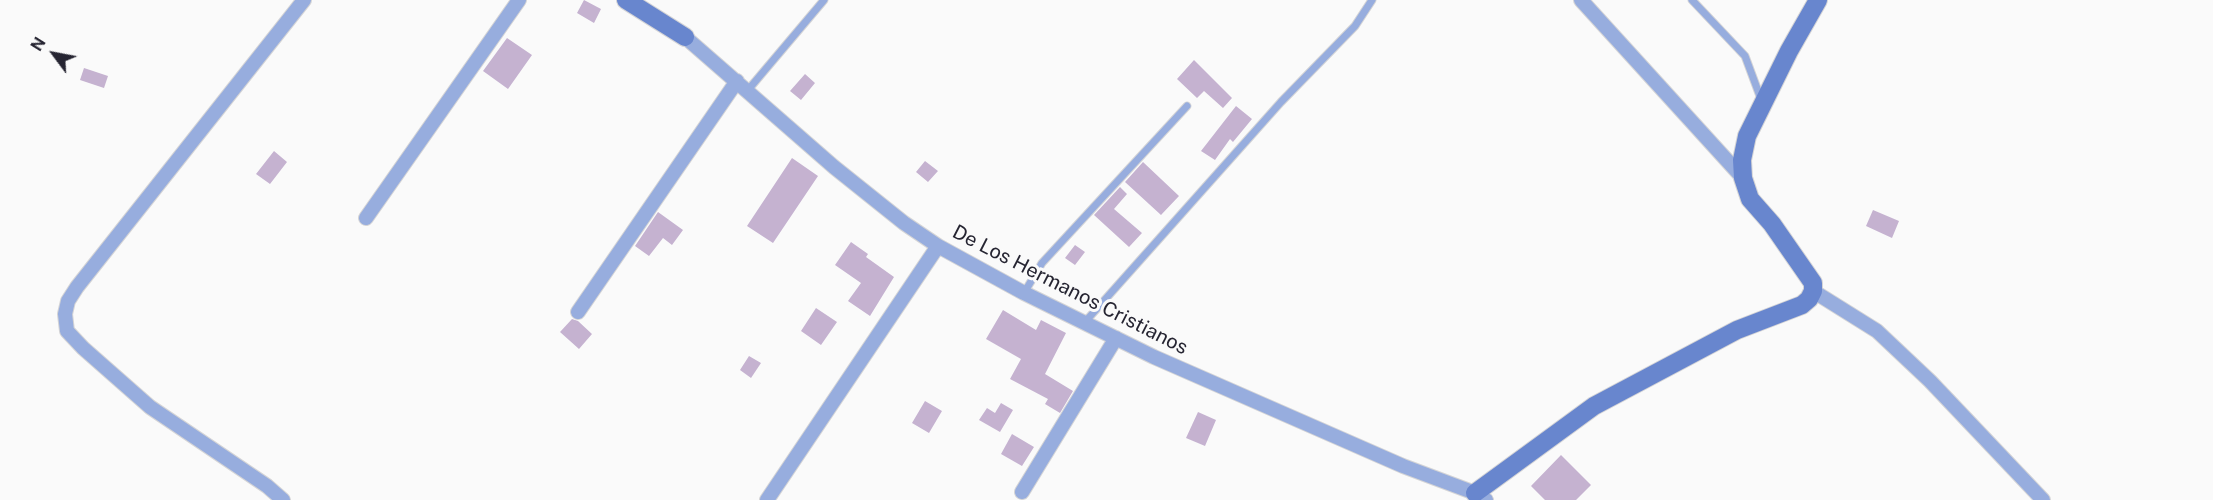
<!DOCTYPE html>
<html>
<head>
<meta charset="utf-8">
<style>
	body { margin:0 }
	#map { position:relative; width:2213px; height:500px; overflow:hidden; background:#fafafa; font-family:"Public Sans",sans-serif }
	canvas { display:block }
	.north { position:absolute; left:24px; top:24px; width:60px; height:60px; -webkit-text-stroke:4px #fafafa; paint-order:stroke; rotate:302deg; font-size:16px; font-weight:700; line-height:24px; text-align:center; color:#262532 }
	.north::after { content:''; display:block; margin:auto; width:21px; height:27px; background:#262532; clip-path:polygon(50% 0,100% 100%,50% 72%,0 100%) }
</style>
</head>
<body>
<div id="map">
<canvas width="2213" height="500"></canvas>
<div class="north">N</div>
</div>
<script>
const ctx = document.querySelector('canvas').getContext('2d');
ctx.lineJoin = 'round';
function fillPath(path, color) {
  ctx.fillStyle = color;
  ctx.fill(path, 'evenodd');
}
function poly(rows) {
  const path = new Path2D();
  for (const r of rows) {
    path.moveTo(r[0], r[1]);
    for (let i = 2; i < r.length; i += 2) path.lineTo(r[i], r[i + 1]);
  }
  return path;
}
function trace(path, color, width, dash) {
  ctx.strokeStyle = color;
  ctx.lineWidth = width;
  ctx.lineCap = dash ? 'butt' : 'round';
  ctx.setLineDash(dash || []);
  ctx.stroke(path);
}
function label(font, color, halo, rows, align = 'center') {
  ctx.font = font + ' "Public Sans",sans-serif';
  ctx.lineWidth = 6;
  ctx.setLineDash([]);
  ctx.textBaseline = 'middle';
  ctx.strokeStyle = halo;
  ctx.fillStyle = color;
  for (const [text, x, y, turn = 0] of rows) {
    ctx.save();
    ctx.translate(x, y);
    ctx.rotate((+turn || 0) * Math.PI / 180);
    ctx.textAlign = isNaN(turn) ? turn : align;
    if (halo) ctx.strokeText(text, 0, 0);
    ctx.fillText(text, 0, 0);
    ctx.restore();
  }
}
fillPath(poly([
	[584,0,601,9,594,23,577,13],
	[507,38,532,55,508,89,483,71],
	[1194,60,1232,98,1223,108,1204,91,1197,98,1177,79],
	[84,68,108,76,104,88,80,80],
	[805,74,815,83,801,100,790,91],
	[1236,106,1252,119,1233,142,1230,139,1215,160,1201,151],
	[274,151,287,162,270,184,256,174],
	[792,158,818,176,773,243,747,226],
	[925,161,938,171,928,182,916,172],
	[1143,162,1179,196,1161,215,1125,182],
	[1120,187,1127,194,1114,209,1142,233,1129,247,1094,215],
	[1873,210,1899,221,1892,238,1866,226],
	[658,212,683,230,672,245,663,238,649,256,635,246],
	[851,242,868,254,866,257,894,277,870,316,848,301,861,283,835,265],
	[1075,245,1085,252,1075,265,1065,258],
	[816,308,837,322,821,345,801,331],
	[1003,310,1036,330,1041,320,1066,333,1045,374,1073,391,1060,413,1045,404,1048,399,1010,379,1021,359,986,339],
	[572,319,578,321,592,334,579,349,560,332],
	[749,356,761,363,751,378,740,370],
	[925,401,942,411,929,433,912,423],
	[1001,403,1013,410,1000,432,979,420,987,408,995,413],
	[1198,412,1216,420,1205,446,1186,438],
	[1012,434,1034,447,1022,466,1001,454],
	[1561,455,1591,485,1576,500,1545,500,1531,486]
]), '#c5b2d0');
const lane = poly([
	[1692,0,1745,56,1761,99],
	[748,90,824,0],
	[1024,293,1042,263,1187,106],
	[1085,322,1281,102,1355,26,1372,0]
]);
const street = poly([
	[1581,0,1743,178],
	[685,37,834,167,904,223,938,246,1024,293,1154,357,1403,466,1475,493,1486,500],
	[366,218,519,0],
	[1813,291,1877,331,1930,381,2043,500],
	[578,312,737,81],
	[1022,492,1116,338],
	[283,500,267,486,150,407,83,348,67,331,65,314,68,301,77,287,304,0],
	[767,500,938,246]
]);
const secondary = poly([
	[626,0,685,37],
	[1475,493,1594,406,1737,330,1802,305,1809,299,1813,291,1813,283,1772,224,1750,199,1743,178,1742,160,1747,136,1789,51,1818,0]
]);
trace(lane, '#d4d4d6', 9);
trace(street, '#d4d4d6', 16);
trace(secondary, '#d4d4d6', 20);
trace(lane, '#97adde', 7);
trace(street, '#97adde', 14);
trace(secondary, '#6886ce', 18);
label('20px', '#262532', '#fafafa', [
	["De Los Hermanos Cristianos",1070,290,27]
]);
</script>
</body>
</html>
